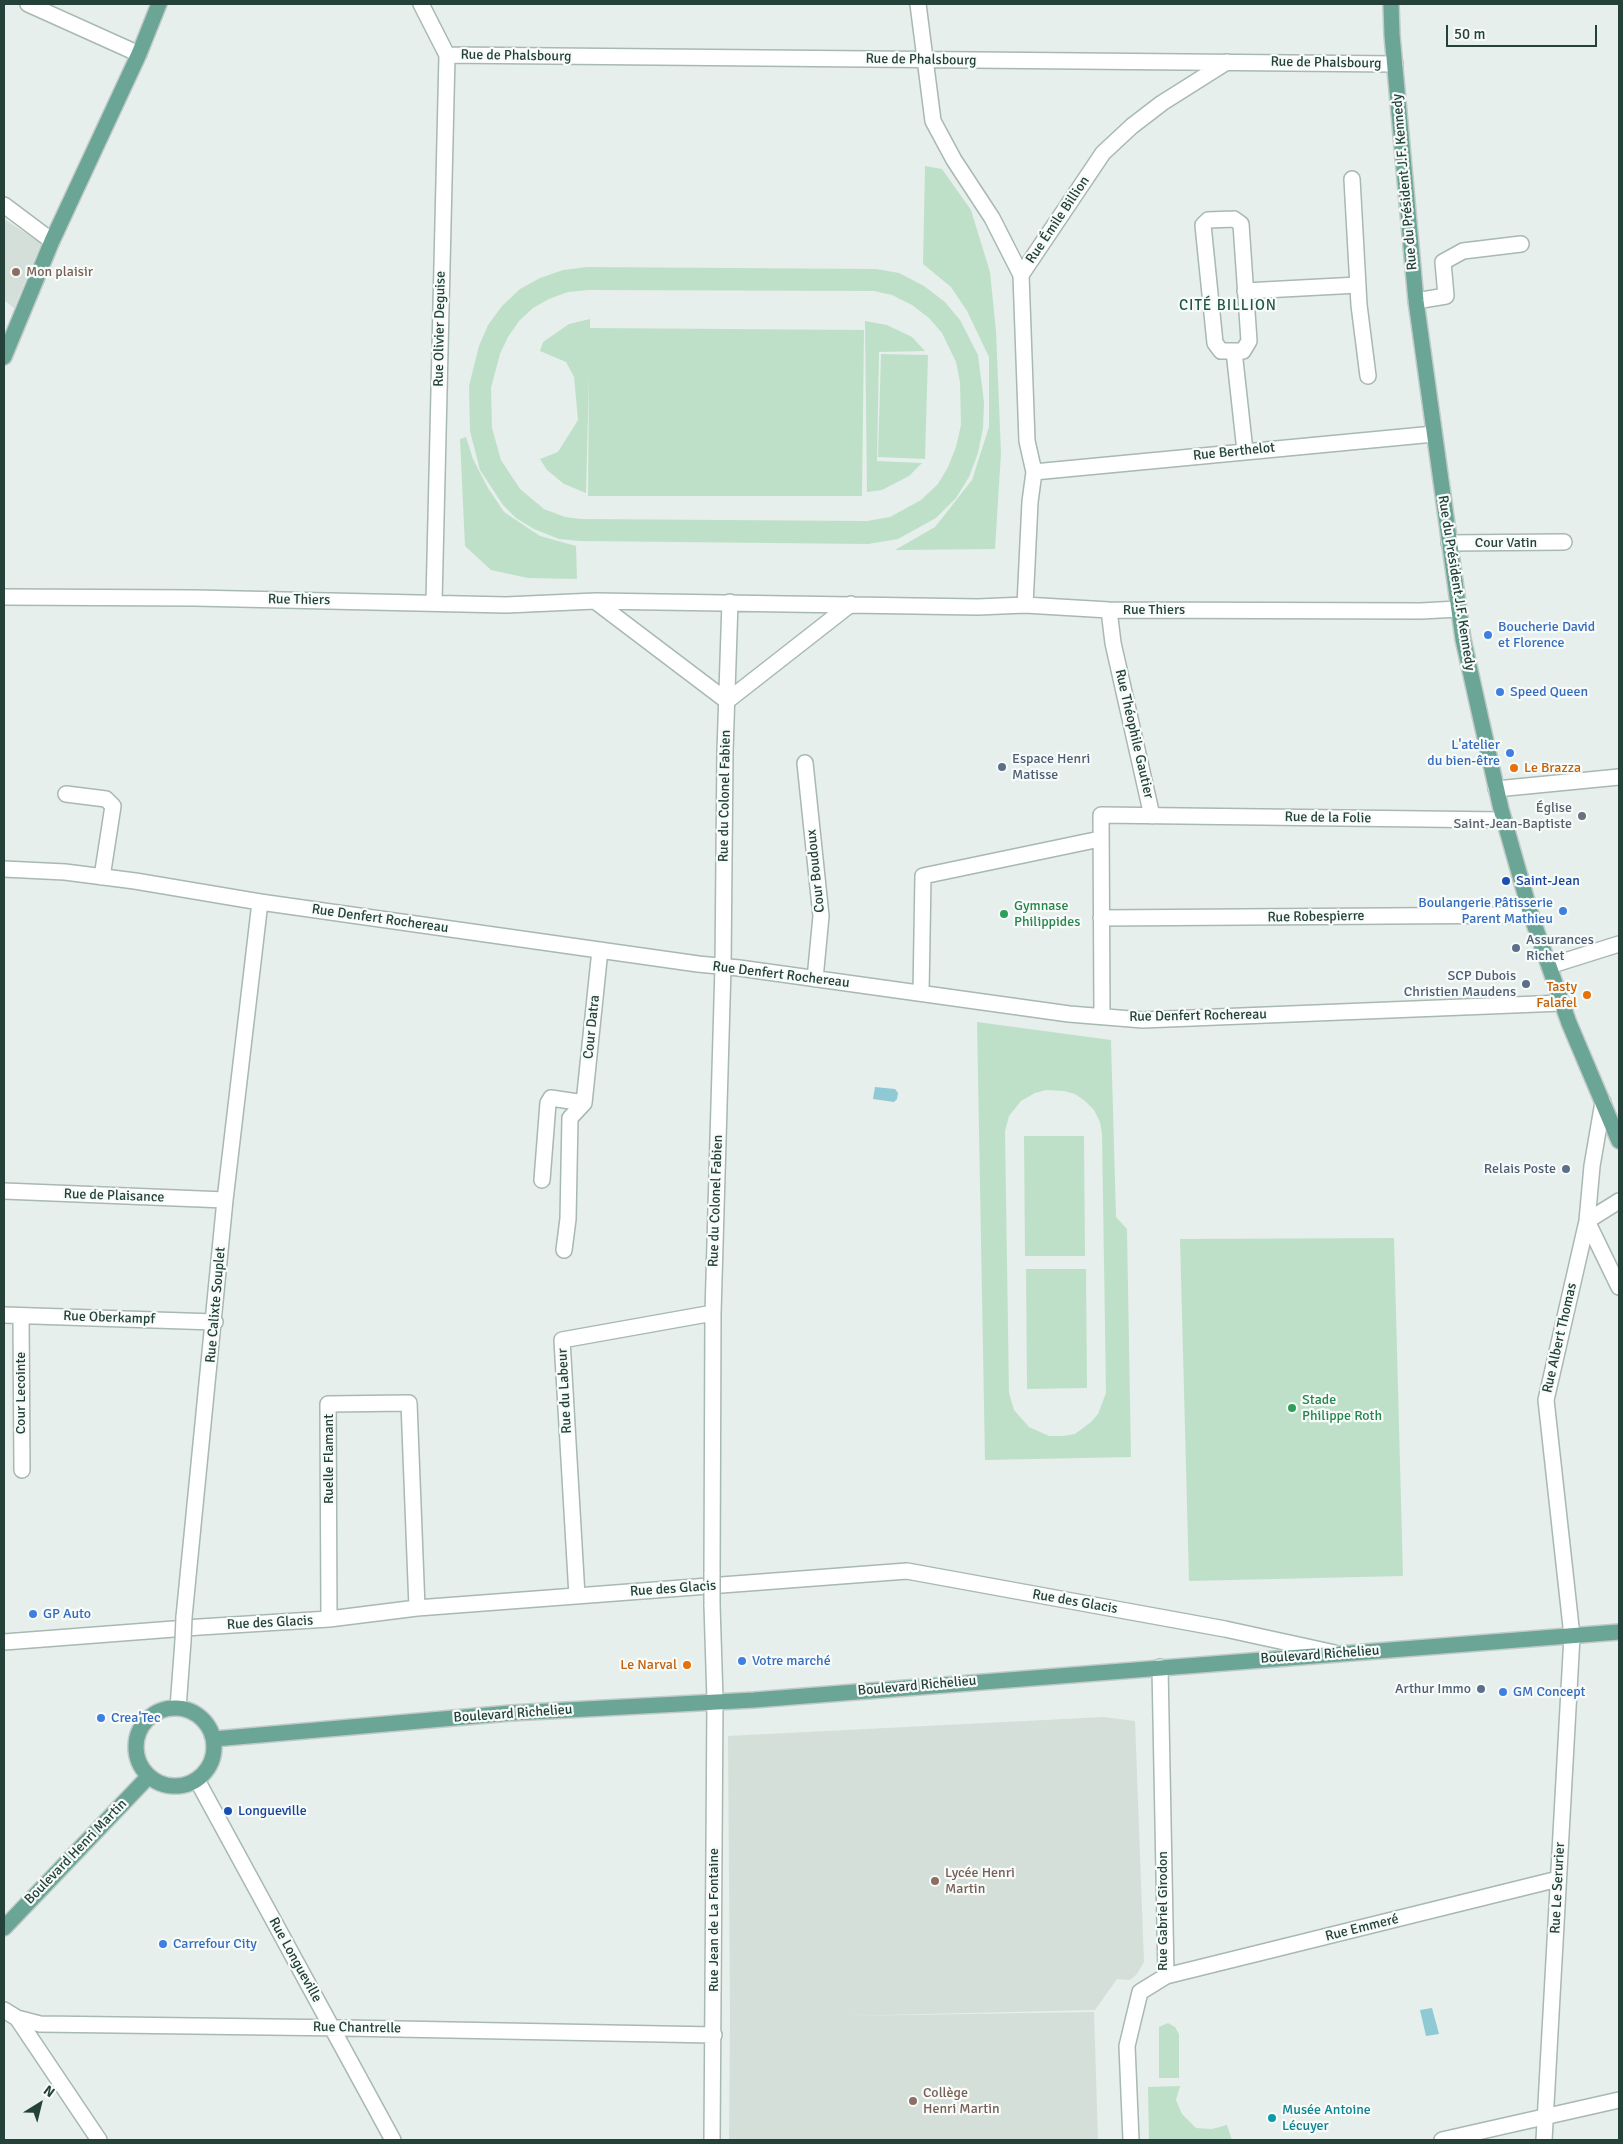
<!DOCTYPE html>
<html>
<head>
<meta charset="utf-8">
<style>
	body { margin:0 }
	#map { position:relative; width:1623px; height:2144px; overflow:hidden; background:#e6efeb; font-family:Signika,sans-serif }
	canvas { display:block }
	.frame { position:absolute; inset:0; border:5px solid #24423a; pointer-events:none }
	.north { position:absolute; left:15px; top:2079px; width:50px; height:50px; -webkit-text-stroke:4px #f7fbf9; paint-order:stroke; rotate:36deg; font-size:14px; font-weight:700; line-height:20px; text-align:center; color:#24423a }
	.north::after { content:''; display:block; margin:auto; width:18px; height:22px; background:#24423a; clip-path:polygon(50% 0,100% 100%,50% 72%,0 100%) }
	.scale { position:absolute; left:1446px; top:25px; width:151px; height:22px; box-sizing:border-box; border:2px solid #24423a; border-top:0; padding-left:6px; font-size:15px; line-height:18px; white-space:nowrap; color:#24423a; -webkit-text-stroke:4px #f7fbf9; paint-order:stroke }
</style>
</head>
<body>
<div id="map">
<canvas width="1623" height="2144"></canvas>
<div class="frame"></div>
<div class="north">N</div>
<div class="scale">50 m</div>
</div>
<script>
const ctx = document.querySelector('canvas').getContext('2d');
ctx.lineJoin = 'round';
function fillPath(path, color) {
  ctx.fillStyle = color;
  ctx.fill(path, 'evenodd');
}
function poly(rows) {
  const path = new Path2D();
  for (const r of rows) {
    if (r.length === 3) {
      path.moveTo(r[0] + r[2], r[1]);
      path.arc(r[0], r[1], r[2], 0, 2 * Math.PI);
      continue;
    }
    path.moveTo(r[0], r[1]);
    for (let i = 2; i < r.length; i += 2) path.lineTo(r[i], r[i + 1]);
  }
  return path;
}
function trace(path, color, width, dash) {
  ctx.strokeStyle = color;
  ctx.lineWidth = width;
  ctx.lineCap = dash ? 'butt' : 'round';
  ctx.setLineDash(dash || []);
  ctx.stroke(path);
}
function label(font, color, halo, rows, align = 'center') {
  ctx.font = font + ' Signika,sans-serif';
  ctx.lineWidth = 4.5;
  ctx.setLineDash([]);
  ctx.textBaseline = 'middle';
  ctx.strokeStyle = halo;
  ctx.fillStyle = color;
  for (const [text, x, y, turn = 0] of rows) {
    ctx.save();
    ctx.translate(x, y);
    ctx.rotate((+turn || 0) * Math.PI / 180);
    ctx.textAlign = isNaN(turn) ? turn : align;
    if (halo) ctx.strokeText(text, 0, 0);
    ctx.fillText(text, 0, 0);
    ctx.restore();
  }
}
fillPath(poly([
	[4,219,41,243,14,308,4,300],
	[1104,1717,1135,1721,1144,1962,1137,1974,1130,1980,1117,1979,1095,2010,843,2016,1094,2012,1098,2140,729,2140,730,2018,728,1736]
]), '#d4dfda');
fillPath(poly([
	[925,166,942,169,971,210,990,272,996,331,1001,453,995,549,895,550,935,527,972,480,989,427,989,357,967,311,951,287,923,264],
	[587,267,876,269,899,273,924,286,945,302,960,320,978,355,984,402,983,428,978,453,969,477,956,498,936,518,898,539,868,544,580,541,559,539,534,529,516,518,503,505,480,470,470,431,469,386,479,346,488,325,502,306,520,289,540,278,563,270],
	[588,290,874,291,892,295,912,305,929,318,942,333,956,362,960,382,961,425,956,447,948,467,938,484,921,500,890,517,867,521,581,519,565,517,544,509,520,489,501,460,492,428,491,388,500,354,508,337,519,321,533,308,549,299,568,292],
	[590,319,590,328,864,330,862,496,588,496,589,375,586,493,564,484,547,470,540,459,558,452,578,420,574,377,566,362,540,351,543,342,569,324],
	[865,321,887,325,912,337,925,351,879,352,877,461,922,463,909,476,882,490,867,492],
	[881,354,928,355,925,459,878,457],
	[466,437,473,459,488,488,504,512,540,536,576,546,577,579,528,578,491,570,465,546,460,439],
	[977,1022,1111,1040,1116,1217,1127,1229,1131,1457,985,1460],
	[1046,1090,1064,1091,1075,1094,1085,1101,1094,1110,1100,1122,1102,1134,1106,1393,1098,1414,1091,1422,1075,1434,1063,1436,1049,1436,1029,1427,1014,1410,1009,1393,1005,1131,1009,1116,1021,1101,1035,1093],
	[1084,1136,1085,1256,1025,1256,1024,1136],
	[1394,1238,1403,1576,1189,1581,1180,1239],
	[1026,1269,1086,1269,1087,1388,1027,1389],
	[1168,2023,1175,2027,1179,2034,1179,2078,1159,2078,1159,2027],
	[1180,2086,1176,2100,1182,2114,1196,2128,1212,2129,1227,2125,1232,2140,1149,2140,1148,2087]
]), '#bfe0c8');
fillPath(poly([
	[875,1087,895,1089,898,1093,897,1099,894,1102,873,1099],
	[1432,2008,1439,2034,1426,2036,1420,2010]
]), '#8ec9d4');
const minor = poly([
	[28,4,139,54],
	[421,4,447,55,434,602],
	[918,4,933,121,954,160,992,218,1021,275],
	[447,55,1395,64],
	[1352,179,1359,305,1368,376],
	[4,205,52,241],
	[1234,219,1241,224,1249,341,1243,351,1221,351,1215,343,1203,225,1208,220,1234,219],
	[1245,291,1358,285],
	[1416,301,1446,296,1443,262,1463,251,1521,244],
	[1234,351,1245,451],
	[1034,472,1434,434],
	[1449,543,1564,542],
	[4,597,195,598,506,605,595,601,978,607,1025,605,1109,610,1421,611,1458,609],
	[595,601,727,701,851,604],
	[1025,605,1030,502,1034,472,1027,441,1021,275,1103,153,1132,126,1162,103,1227,62],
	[1109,610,1113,643,1152,816],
	[805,763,821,916,815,979],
	[1496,789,1619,777],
	[66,794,106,799,113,806,102,877],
	[4,869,65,872,135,881,260,902,698,964,739,968,1069,1014,1143,1020,1562,1003],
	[1101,918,1531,915],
	[1549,966,1619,944],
	[921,993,923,876,1100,839],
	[1102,1016,1101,815,1503,820],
	[542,1180,548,1103,551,1098,584,1103],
	[4,1191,225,1200],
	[1619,1201,1587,1221,1619,1287],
	[564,1250,568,1219,570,1118,584,1103,600,950],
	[4,1315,215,1322],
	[21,1316,22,1470],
	[712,1574,713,1313,723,967,725,751,730,602],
	[577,1596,562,1340,713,1313],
	[712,1605,715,1700,712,2140],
	[184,1617,225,1200,260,902],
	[329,1619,328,1404,409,1403,417,1608],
	[4,1642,200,1627,329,1619,417,1608,907,1571,1225,1629,1335,1653],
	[178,1708,183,1641],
	[197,1780,393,2140],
	[1166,1976,1558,1879],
	[4,2010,17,2018,40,2024,345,2028,714,2035],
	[17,2018,99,2140],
	[1131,2140,1127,2046,1140,1992,1166,1976,1160,1667],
	[1442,2140,1619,2100],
	[1544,2140,1572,1636,1546,1400,1587,1221,1592,1166,1603,1102]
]);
const major = poly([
	[1391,4,1392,35,1416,301,1463,639,1501,809,1531,915,1569,1023,1619,1141],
	[4,357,52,241,139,54,159,4],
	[175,1747,39],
	[214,1739,511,1713,754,1700,1619,1632],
	[4,1928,149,1776]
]);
trace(minor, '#a8b8b2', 18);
trace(major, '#c2cac8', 18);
trace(minor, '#fff', 15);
trace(major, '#6aa596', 15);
const minorBridge = poly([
	[712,1605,712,1574],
	[183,1641,184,1617]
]);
trace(minorBridge, '#a8b8b2', 18, []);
trace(minorBridge, '#fff', 15);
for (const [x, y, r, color] of [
	[16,272,5,"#8d6e63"],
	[1488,635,5,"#3f7fe0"],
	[1500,692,5,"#3f7fe0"],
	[1510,753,5,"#3f7fe0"],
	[1002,767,5,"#5c6f8a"],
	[1514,768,5,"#e8710a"],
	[1582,816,5,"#6b7280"],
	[1506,881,5,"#1a4fb4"],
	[1563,911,5,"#3f7fe0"],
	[1004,914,5,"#2e9e5b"],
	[1516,948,5,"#5c6f8a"],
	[1526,984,5,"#5c6f8a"],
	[1587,995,5,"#e8710a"],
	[1566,1169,5,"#5c6f8a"],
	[1292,1408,5,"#2e9e5b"],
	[33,1614,5,"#3f7fe0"],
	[742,1661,5,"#3f7fe0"],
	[687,1665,5,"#e8710a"],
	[1481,1689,5,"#5c6f8a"],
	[1503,1692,5,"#3f7fe0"],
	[101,1718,5,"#3f7fe0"],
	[228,1811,5,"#1a4fb4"],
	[935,1881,5,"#8d6e63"],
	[163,1944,5,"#3f7fe0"],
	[913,2101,5,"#8d6e63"],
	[1272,2118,5,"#0f9aa8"]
]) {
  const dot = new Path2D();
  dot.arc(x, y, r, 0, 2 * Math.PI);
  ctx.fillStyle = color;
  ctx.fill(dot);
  trace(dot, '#f7fbf9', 2);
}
label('14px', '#24423a', '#f7fbf9', [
	["Rue de Phalsbourg",516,56,1],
	["Rue de Phalsbourg",921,60,1],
	["Rue de Phalsbourg",1326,63,1],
	["Rue du Président J.F. Kennedy",1405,182,-95],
	["Rue Émile Billion",1058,220,-56],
	["Rue Olivier Deguise",440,329,-89],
	["Rue Berthelot",1234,452,-6],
	["Cour Vatin",1506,543],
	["Rue du Président J.F. Kennedy",1456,583,81],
	["Rue Thiers",299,600,1],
	["Rue Thiers",1154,610],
	["Rue Théophile Gautier",1134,734,77],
	["Rue du Colonel Fabien",725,796,-89],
	["Rue de la Folie",1328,818,1],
	["Cour Boudoux",816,871,-96],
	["Rue Robespierre",1316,917,-1],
	["Rue Denfert Rochereau",380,919,8],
	["Rue Denfert Rochereau",781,975,7],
	["Rue Denfert Rochereau",1198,1016,-1],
	["Cour Datra",592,1027,-84],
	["Rue de Plaisance",114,1196,2],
	["Rue du Colonel Fabien",716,1201,-88],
	["Rue Calixte Souplet",216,1305,-85],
	["Rue Oberkampf",109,1318,2],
	["Rue Albert Thomas",1560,1338,-77],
	["Rue du Labeur",565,1391,-93],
	["Cour Lecointe",21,1393,-90],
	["Ruelle Flamant",329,1459,-90],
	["Rue des Glacis",673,1589,-4],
	["Rue des Glacis",1075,1602,10],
	["Rue des Glacis",270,1623,-3],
	["Boulevard Richelieu",1320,1655,-4],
	["Boulevard Richelieu",917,1686,-5],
	["Boulevard Richelieu",513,1714,-4],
	["Boulevard Henri Martin",76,1852,-46],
	["Rue Le Serurier",1558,1888,-87],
	["Rue Gabriel Girodon",1163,1911,-90],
	["Rue Jean de La Fontaine",714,1920,-90],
	["Rue Emmeré",1362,1928,-14],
	["Rue Longueville",295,1960,61],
	["Rue Chantrelle",357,2028,1]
]);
label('14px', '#785e54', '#f7fbf9', [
	["Mon plaisir",26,272],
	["Lycée Henri",945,1873],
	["Martin",945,1889],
	["Collège",923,2093],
	["Henri Martin",923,2109]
], 'left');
label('14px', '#366cbe', '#f7fbf9', [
	["Boucherie David",1498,627],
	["et Florence",1498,643],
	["Speed Queen",1510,692],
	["L'atelier",1500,745,"right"],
	["du bien-être",1500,761,"right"],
	["Boulangerie Pâtisserie",1553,903,"right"],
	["Parent Mathieu",1553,919,"right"],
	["GP Auto",43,1614],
	["Votre marché",752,1661],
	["GM Concept",1513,1692],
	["Crea'Tec",111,1718],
	["Carrefour City",173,1944]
], 'left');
label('14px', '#4e5e75', '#f7fbf9', [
	["Espace Henri",1012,759,"left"],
	["Matisse",1012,775,"left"],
	["Assurances",1526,940,"left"],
	["Richet",1526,956,"left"],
	["SCP Dubois",1516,976],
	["Christien Maudens",1516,992],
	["Relais Poste",1556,1169],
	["Arthur Immo",1471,1689]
], 'right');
label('14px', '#c56008', '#f7fbf9', [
	["Le Brazza",1524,768,"left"],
	["Tasty",1577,987],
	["Falafel",1577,1003],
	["Le Narval",677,1665]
], 'right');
label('14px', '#5b616d', '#f7fbf9', [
	["Église",1572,808],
	["Saint-Jean-Baptiste",1572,824]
], 'right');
label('14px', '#164399', '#f7fbf9', [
	["Saint-Jean",1516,881],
	["Longueville",238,1811]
], 'left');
label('14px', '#27864d', '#f7fbf9', [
	["Gymnase",1014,906],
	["Philippides",1014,922],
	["Stade",1302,1400],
	["Philippe Roth",1302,1416]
], 'left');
label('14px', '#0d838f', '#f7fbf9', [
	["Musée Antoine",1282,2110],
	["Lécuyer",1282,2126]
], 'left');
ctx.letterSpacing = '1px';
label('15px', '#1f5548', '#f7fbf9', [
	["CITÉ BILLION",1228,306]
]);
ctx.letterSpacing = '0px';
</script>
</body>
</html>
